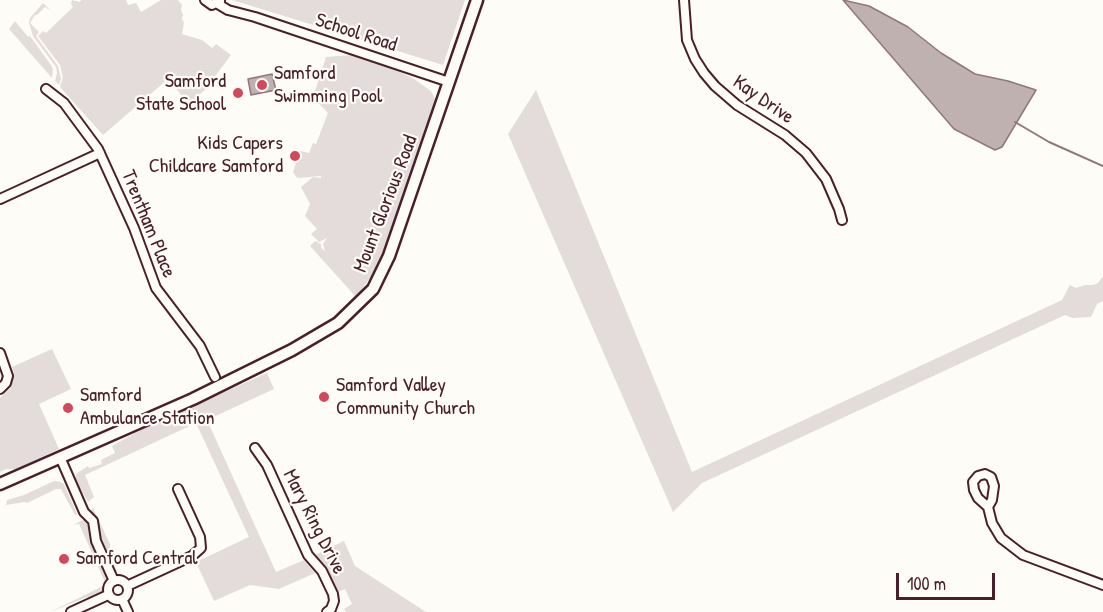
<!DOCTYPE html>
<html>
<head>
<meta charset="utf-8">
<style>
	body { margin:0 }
	#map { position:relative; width:1103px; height:612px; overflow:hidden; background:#fdfcf7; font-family:"Patrick Hand",sans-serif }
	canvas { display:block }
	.scale { position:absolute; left:896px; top:573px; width:99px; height:27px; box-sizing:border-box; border:3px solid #4a1f2b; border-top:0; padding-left:8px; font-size:18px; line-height:21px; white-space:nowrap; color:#4a1f2b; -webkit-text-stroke:4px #fdfcf7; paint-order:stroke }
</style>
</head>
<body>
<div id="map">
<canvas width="1103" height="612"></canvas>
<div class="scale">100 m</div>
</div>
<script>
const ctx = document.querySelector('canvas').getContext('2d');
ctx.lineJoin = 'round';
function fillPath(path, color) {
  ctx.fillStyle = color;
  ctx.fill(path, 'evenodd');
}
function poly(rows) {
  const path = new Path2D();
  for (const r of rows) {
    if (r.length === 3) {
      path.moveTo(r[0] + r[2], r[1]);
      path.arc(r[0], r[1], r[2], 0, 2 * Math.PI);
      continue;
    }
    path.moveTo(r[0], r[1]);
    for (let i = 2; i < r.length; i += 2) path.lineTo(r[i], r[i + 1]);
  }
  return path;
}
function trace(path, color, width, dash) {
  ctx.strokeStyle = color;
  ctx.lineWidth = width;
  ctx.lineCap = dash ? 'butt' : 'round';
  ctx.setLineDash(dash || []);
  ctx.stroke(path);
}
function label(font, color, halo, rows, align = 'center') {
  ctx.font = font + ' "Patrick Hand",sans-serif';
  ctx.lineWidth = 4.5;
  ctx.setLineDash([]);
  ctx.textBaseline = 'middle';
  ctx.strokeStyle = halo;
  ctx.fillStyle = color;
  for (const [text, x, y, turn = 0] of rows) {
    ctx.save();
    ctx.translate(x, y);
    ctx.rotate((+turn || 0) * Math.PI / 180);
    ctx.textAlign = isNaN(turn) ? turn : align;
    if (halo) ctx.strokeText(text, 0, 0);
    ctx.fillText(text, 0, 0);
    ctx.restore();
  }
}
fillPath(poly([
	[72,0,80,2,81,0,126,0,128,5,136,3,141,12,161,0,178,0,182,5,181,10,183,15,182,19,184,23,182,34,202,40,212,48,216,44,231,55,213,79,215,81,189,104,168,79,103,135,60,87,63,77,60,65,38,36,43,31,46,33,73,7,71,4],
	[232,0,465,0,443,65],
	[43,3,51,11,45,7,37,15,35,15,30,23,39,32,36,36,58,66,61,79,59,85,55,81,57,73,56,67,33,36,29,23,30,18],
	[15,21,28,37,30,36,51,65,53,69,52,78,9,29],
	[352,55,381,63,414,79,431,91,436,101,383,260,356,297,310,246,315,241,321,244,321,248,325,251,323,244,327,238,319,242,311,234,317,229,305,216,310,204,301,187,313,177,321,178,321,176,299,178,296,177,293,172,300,151,309,153,313,143,316,144,328,113,313,97,326,57],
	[536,90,692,472,1062,300,1070,285,1076,288,1085,285,1093,285,1098,283,1103,276,1103,301,1097,304,1091,317,1072,318,1065,315,702,483,673,512,508,134],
	[52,349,71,389,39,404,59,449,16,469,6,469,0,472,0,398,11,387,14,373,12,367],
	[267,373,274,389,207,420,276,572,304,560,315,573,279,589,250,585,214,601,196,562,249,537,196,423,85,475,94,497,88,502,76,481,76,474,88,466,89,468,102,464,101,460,115,453,112,446,148,426],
	[54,481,61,482,64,484,77,514,75,515,61,489,56,489,27,503,25,502,6,505,7,500,24,495],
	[93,508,110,544,109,558,117,571,114,573,99,539,97,523,90,512],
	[83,520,87,521,90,542,106,571,107,579,105,588,101,593,92,599,87,597,50,612,103,586,104,580,79,524,73,525],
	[344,541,355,566,426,612,346,612,344,609,352,604,345,589,336,593,321,564,313,556]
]), '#e3dcda');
const water = poly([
	[843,0,869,6,908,27,941,53,975,74,1008,81,1036,90,1002,147,995,150,954,129,843,0],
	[272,74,276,90,251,95,248,79,272,74]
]);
fillPath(water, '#c0b1b1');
trace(water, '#91777b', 1.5);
trace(poly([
	[1015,122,1049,142,1103,166]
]), '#91777b', 2);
const minor = poly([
	[205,0,212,5,220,1],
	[684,0,687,40,695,59,704,73,715,86,737,105,785,135,806,153,826,179,839,209,842,220],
	[218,4,228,10,255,17,449,82],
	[46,89,64,103,98,149,134,228,156,288,200,346,215,377],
	[0,199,100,153],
	[0,353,8,376,6,383,0,389],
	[255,448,267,465,308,555,322,571,333,594,334,601,331,609,327,612],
	[60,457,84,512,93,521,96,541,114,581],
	[988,507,992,500,994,486,991,477,985,474,978,476,973,482,974,490,978,498,988,507,992,523,1001,538,1023,555,1103,585],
	[118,590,10],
	[127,586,192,556,201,548,200,537,178,489],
	[122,599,128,612],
	[71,612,108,595]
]);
const secondary = poly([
	[0,484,193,399,292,350,338,323,373,289,389,256,477,0]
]);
trace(minor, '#4a1f2b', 12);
trace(secondary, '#4a1f2b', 15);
trace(minor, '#fdfcf7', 8);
trace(secondary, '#fdfcf7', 10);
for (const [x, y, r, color] of [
	[262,85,6,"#d1495b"],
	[238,93,6,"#d1495b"],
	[295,156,6,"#d1495b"],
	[324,397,6,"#d1495b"],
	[68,408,6,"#d1495b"],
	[64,559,6,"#d1495b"]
]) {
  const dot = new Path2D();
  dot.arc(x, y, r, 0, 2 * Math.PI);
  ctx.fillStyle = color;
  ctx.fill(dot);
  trace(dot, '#fdfcf7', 2);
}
label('20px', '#4a1f2b', '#fdfcf7', [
	["School Road",356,33,18],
	["Kay Drive",763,100,35],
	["Mount Glorious Road",386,204,-69],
	["Trentham Place",148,224,68],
	["Mary Ring Drive",314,522,63]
]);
label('20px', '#4a1f2b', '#fdfcf7', [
	["Samford",274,74],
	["Swimming Pool",274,97],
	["Samford",226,82,"right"],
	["State School",226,105,"right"],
	["Kids Capers",283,144,"right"],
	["Childcare Samford",283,167,"right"],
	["Samford Valley",336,386],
	["Community Church",336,409],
	["Samford",80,396],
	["Ambulance Station",80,419],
	["Samford Central",76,559]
], 'left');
</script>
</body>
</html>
